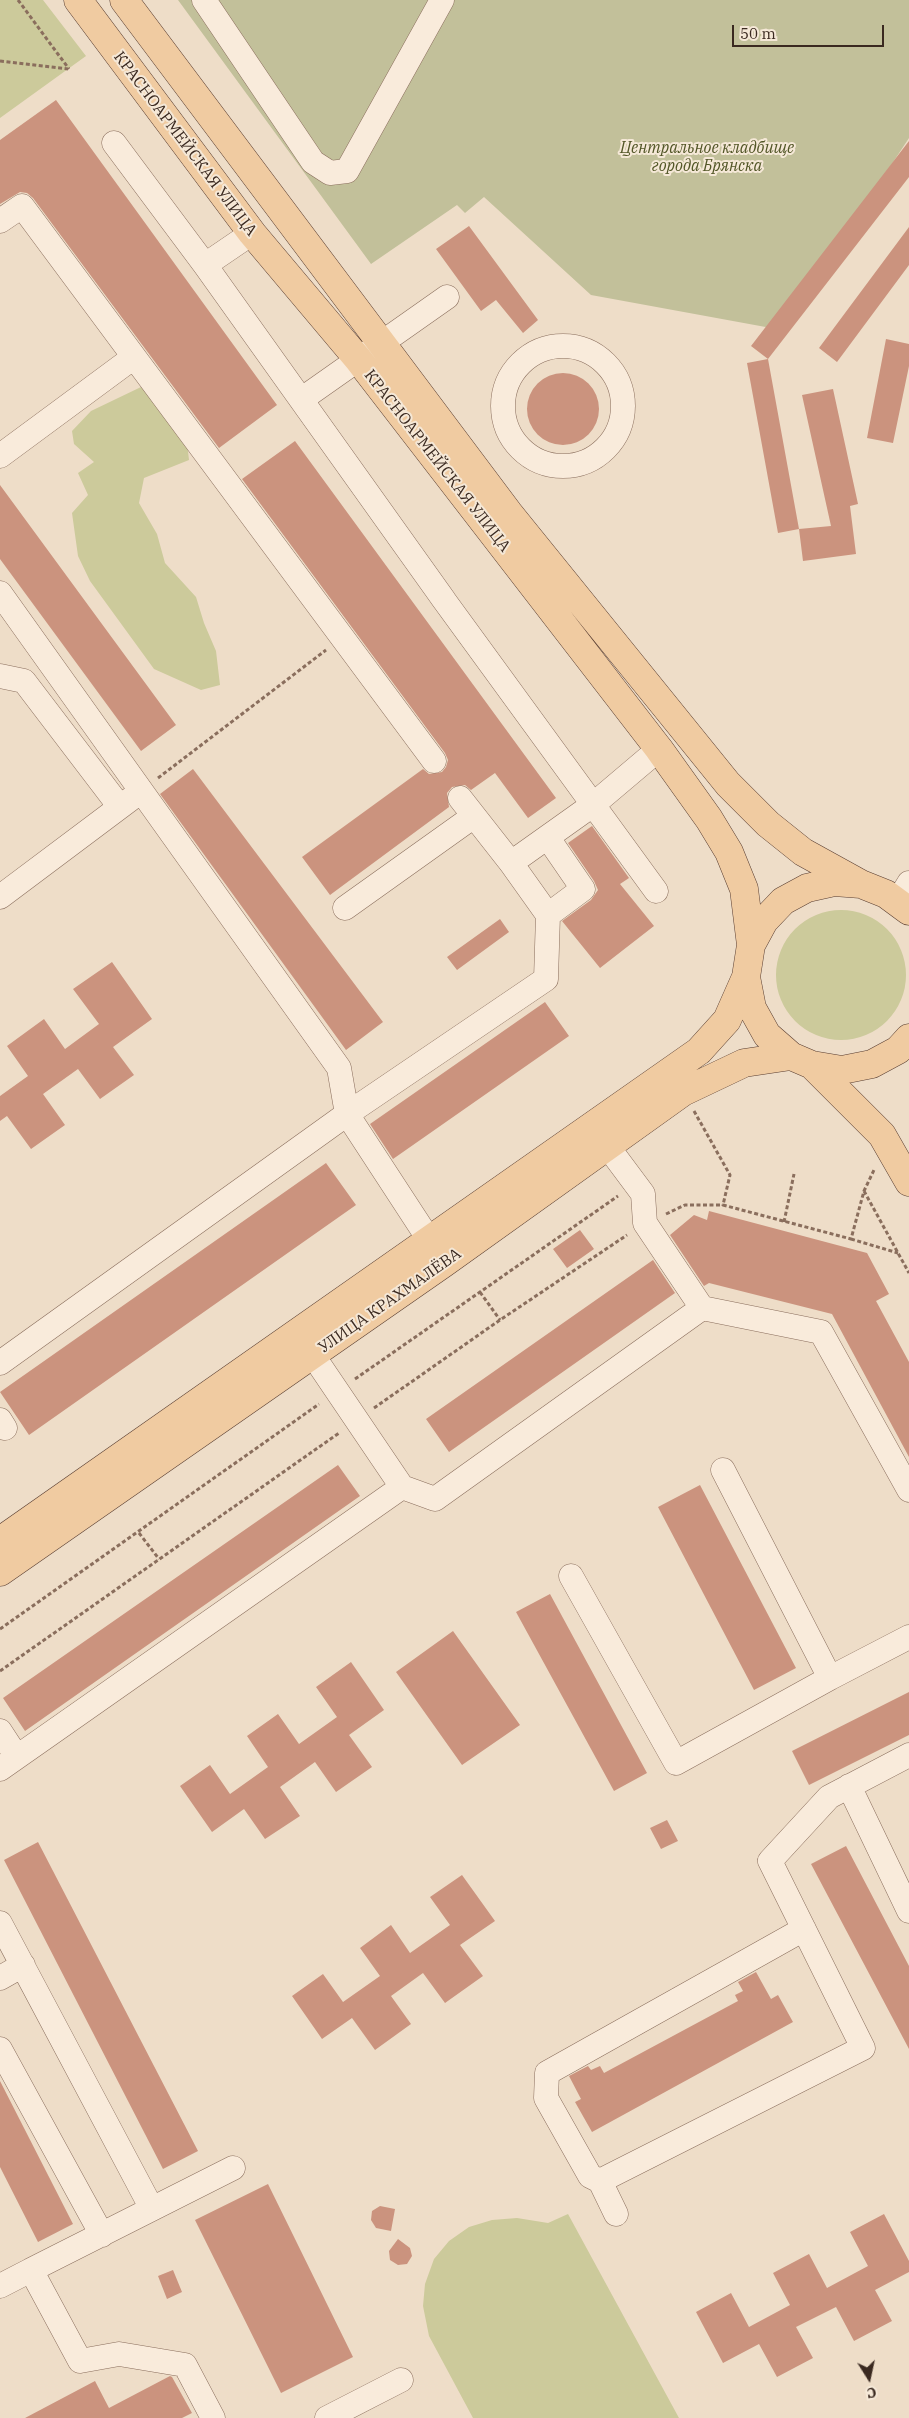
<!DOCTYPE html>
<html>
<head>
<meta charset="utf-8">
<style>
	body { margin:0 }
	#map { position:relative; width:909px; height:2418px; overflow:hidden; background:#eeddc8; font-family:"IBM Plex Serif",serif }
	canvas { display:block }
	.north { position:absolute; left:844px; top:2353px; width:50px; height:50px; -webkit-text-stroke:4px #f5e8d7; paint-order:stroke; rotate:170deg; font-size:14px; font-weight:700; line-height:20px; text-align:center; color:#3a2920 }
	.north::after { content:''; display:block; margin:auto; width:18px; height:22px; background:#3a2920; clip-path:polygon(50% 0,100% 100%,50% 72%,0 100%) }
	.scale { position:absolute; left:732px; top:25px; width:152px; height:22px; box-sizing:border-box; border:2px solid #3a2920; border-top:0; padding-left:6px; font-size:15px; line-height:18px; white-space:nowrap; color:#3a2920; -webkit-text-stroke:4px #f5e8d7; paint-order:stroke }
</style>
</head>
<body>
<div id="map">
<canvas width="909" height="2418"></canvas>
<div class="north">С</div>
<div class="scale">50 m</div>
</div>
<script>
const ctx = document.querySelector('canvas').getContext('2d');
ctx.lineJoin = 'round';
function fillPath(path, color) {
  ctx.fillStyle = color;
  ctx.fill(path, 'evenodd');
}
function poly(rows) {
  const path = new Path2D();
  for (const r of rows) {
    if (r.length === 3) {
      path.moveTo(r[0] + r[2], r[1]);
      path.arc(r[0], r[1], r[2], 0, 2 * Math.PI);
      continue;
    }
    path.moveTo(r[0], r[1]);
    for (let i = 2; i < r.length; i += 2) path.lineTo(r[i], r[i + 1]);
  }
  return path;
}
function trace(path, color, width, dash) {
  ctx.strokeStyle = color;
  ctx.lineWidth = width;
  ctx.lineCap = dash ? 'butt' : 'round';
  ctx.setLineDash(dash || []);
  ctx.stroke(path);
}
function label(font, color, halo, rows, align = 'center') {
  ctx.font = font + ' "IBM Plex Serif",serif';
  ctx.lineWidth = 4;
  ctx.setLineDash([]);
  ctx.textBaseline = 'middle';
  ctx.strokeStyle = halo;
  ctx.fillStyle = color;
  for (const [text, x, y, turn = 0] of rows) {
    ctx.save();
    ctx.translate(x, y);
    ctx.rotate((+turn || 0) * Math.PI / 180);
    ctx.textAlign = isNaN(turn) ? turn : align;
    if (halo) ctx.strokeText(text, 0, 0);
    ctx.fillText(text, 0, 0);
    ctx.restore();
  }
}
fillPath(poly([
	[0,0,43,0,86,56,0,118],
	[141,387,156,396,187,443,189,460,144,478,139,503,157,534,165,563,196,597,204,623,216,651,220,685,201,690,154,669,90,581,78,556,72,513,88,495,78,473,94,462,74,444,72,431,91,411],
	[841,975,65],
	[568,2214,679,2418,473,2418,429,2336,423,2306,425,2284,434,2259,449,2241,469,2227,492,2220,517,2218,548,2223]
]), '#ccca9b');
fillPath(poly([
	[178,0,909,0,909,138,782,330,591,295,484,197,465,213,457,205,371,264]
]), '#c2c09a');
fillPath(poly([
	[56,100,277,405,219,448,33,198,27,193,20,192,0,204,0,140],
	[909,141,909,177,768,359,751,346],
	[469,226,538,320,523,333,496,300,481,311,436,249],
	[909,227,909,265,837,362,819,348],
	[886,339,909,344,909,366,893,443,867,438],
	[768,359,799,529,778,533,747,363],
	[563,409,36],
	[833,389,858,504,850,506,856,554,803,561,799,529,831,526,802,395],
	[295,441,556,798,528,818,495,773,471,790,465,785,452,787,447,793,449,807,330,895,302,857,423,769,429,774,442,772,446,767,448,760,445,753,242,479],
	[0,485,176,725,141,751,0,559],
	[193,769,383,1022,346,1050,160,794],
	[592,826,629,878,620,884,654,926,600,968,562,921,591,900,598,890,594,881,568,843],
	[500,919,509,932,457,970,447,957],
	[112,962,152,1019,113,1047,134,1075,100,1099,78,1069,43,1094,65,1125,31,1149,7,1116,0,1121,0,1096,28,1076,7,1046,44,1019,65,1049,99,1024,73,989],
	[545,1002,569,1036,393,1159,370,1124],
	[326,1163,356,1205,29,1435,0,1392],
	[709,1211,867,1253,889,1294,876,1301,909,1362,909,1457,832,1314,709,1283,704,1286,670,1235,694,1215,707,1220],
	[580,1230,594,1249,567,1268,553,1249],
	[653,1260,675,1293,449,1452,426,1419],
	[338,1465,360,1496,25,1731,3,1698],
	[700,1485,796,1668,754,1690,658,1507],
	[550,1594,647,1773,614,1791,516,1612],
	[453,1631,520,1725,462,1765,396,1672],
	[351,1662,384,1710,349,1735,372,1767,336,1792,315,1762,280,1787,300,1816,265,1839,244,1809,212,1832,180,1786,210,1765,230,1794,268,1767,247,1736,278,1714,299,1744,337,1717,316,1687],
	[909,1692,909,1735,809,1785,792,1751],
	[667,1820,678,1841,661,1849,650,1828],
	[38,1842,198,2151,163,2169,4,1860],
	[846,1846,909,1966,909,2049,811,1864],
	[462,1875,495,1921,460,1945,483,1976,445,2003,423,1973,391,1996,411,2024,375,2050,352,2018,322,2039,292,1996,323,1974,343,2002,380,1976,360,1948,391,1925,410,1953,450,1925,430,1897],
	[756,1972,771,1999,778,1995,793,2022,592,2132,575,2102,581,2099,569,2076,588,2066,591,2070,600,2066,604,2073,738,2001,735,1995,743,1991,738,1982],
	[0,2081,73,2224,38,2242,0,2167],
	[268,2184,353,2357,281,2393,195,2220],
	[380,2206,395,2209,391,2231,376,2228,371,2220,372,2211],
	[884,2214,909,2261,909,2272,875,2290,892,2321,854,2341,836,2307,796,2327,813,2358,777,2377,759,2344,723,2363,696,2312,731,2293,749,2327,790,2305,773,2273,809,2254,827,2288,868,2266,850,2232],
	[398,2239,410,2248,412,2256,407,2264,398,2265,390,2260,389,2251],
	[173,2270,182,2292,167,2299,158,2276],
	[170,2376,172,2377,192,2413,182,2418,25,2418,95,2381,109,2408]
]), '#cb937e');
const minor = poly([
	[204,0,313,162,330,173,347,171,442,0],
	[114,143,205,265,444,600],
	[0,221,22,206,434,761],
	[205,265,252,233],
	[563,406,60],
	[302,399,447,297],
	[0,456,134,357],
	[0,593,339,1068,347,1114,439,1255],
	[441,596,656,891],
	[0,676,24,681,120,807],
	[460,798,511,863],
	[548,838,583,889,548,915,511,863,594,804,659,749],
	[0,897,132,798],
	[898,901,909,883],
	[345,908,474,816],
	[702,1308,821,1332,909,1490],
	[312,1354,402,1487],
	[0,1363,347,1114,546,979,548,915],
	[0,1420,5,1428],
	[723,1470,830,1678,909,1637],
	[571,1576,676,1763,830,1678],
	[0,1731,17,1757],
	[0,1769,402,1487,435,1499,702,1308,645,1223,643,1194,608,1147],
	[849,1786,909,1911],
	[0,1923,152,2209],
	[804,1929,547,2073,546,2098,590,2176,600,2181,863,2048,770,1861,829,1797,909,1755],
	[0,1978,23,1965],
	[0,2049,102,2235],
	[600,2181,616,2214],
	[31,2270,233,2168],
	[0,2286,31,2270,80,2361,119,2354,185,2365,213,2418],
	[327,2418,401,2380]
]);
const major = poly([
	[78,0,252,233,358,359,659,749,709,819,729,852,744,889,751,945],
	[124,0,508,512,728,784,768,824,803,852,861,884],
	[909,911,886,894,861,884,834,882,807,888,783,901,764,921,751,945,746,977,752,1008,767,1035,791,1056,812,1065,842,1070,872,1064,898,1050,909,1038],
	[812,1065,882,1135,909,1182],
	[0,1541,699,1051,727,1020,746,977],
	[0,1572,444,1263,683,1092,744,1063,791,1056]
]);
trace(minor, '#8a6e5d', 25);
trace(major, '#583d31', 29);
trace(poly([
	[18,0,69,69],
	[0,61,68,69],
	[158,778,326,650],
	[694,1111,730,1175,723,1205,851,1239,864,1191,874,1170],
	[864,1191,909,1273],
	[666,1214,685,1205,723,1205],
	[784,1222,794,1174],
	[851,1239,898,1253],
	[480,1292,500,1320],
	[355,1379,618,1196],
	[374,1408,500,1320,627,1235],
	[139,1533,159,1559],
	[0,1629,319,1404],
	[0,1671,339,1433]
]), '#8a6e5d', 3, [4, 2.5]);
trace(minor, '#f9ebdb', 24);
trace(major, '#f0cba1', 28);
label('16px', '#3a2920', '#f5e8d7', [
	["КРАСНОАРМЕЙСКАЯ УЛИЦА",185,144,53],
	["КРАСНОАРМЕЙСКАЯ УЛИЦА",437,461,52],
	["УЛИЦА КРАХМАЛЁВА",390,1301,-35]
]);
label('italic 16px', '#525627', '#f5e8d7', [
	["Центральное кладбище",707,148],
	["города Брянска",707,166]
]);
</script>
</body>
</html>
